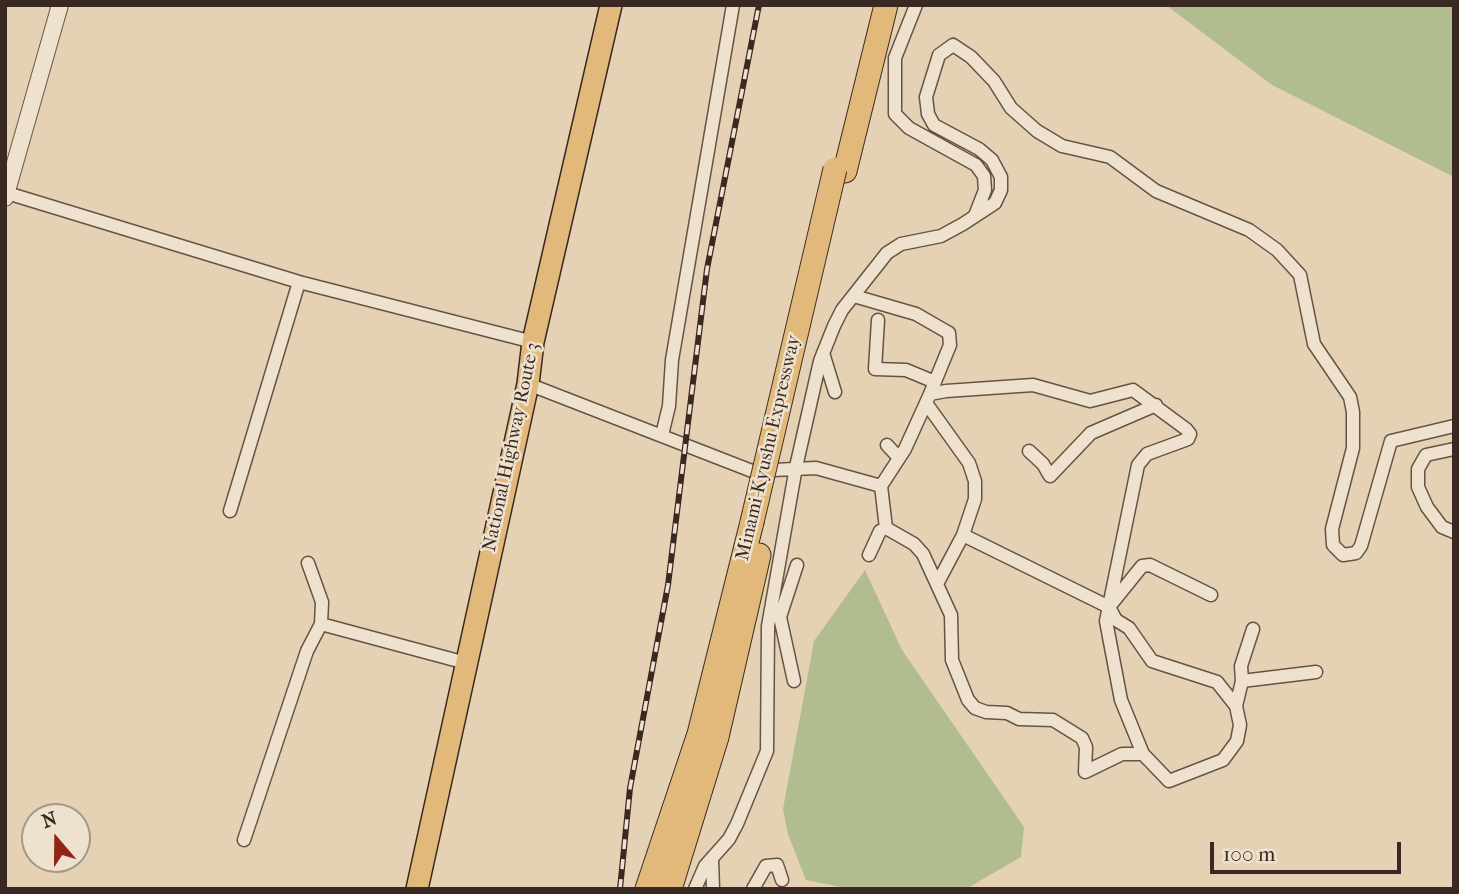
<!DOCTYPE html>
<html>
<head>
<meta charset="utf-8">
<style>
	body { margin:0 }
	#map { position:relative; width:1459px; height:894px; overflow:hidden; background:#e5d2b4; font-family:"IM FELL French Canon",serif }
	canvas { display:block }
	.frame { position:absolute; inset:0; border:7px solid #3a2922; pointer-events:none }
	.north { position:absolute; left:21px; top:803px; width:70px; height:70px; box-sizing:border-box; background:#eee2ce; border:2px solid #a69889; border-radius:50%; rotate:340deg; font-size:19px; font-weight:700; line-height:28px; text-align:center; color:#3a2922 }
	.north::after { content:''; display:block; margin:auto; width:24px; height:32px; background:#8f2418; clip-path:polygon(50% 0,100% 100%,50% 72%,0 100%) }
	.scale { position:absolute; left:1210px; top:842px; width:191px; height:32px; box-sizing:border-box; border:4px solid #3a2922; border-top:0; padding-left:9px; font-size:21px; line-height:24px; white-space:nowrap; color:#3a2922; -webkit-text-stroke:5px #eee2ce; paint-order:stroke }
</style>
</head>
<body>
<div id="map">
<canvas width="1459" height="894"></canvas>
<div class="frame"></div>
<div class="north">N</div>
<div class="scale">100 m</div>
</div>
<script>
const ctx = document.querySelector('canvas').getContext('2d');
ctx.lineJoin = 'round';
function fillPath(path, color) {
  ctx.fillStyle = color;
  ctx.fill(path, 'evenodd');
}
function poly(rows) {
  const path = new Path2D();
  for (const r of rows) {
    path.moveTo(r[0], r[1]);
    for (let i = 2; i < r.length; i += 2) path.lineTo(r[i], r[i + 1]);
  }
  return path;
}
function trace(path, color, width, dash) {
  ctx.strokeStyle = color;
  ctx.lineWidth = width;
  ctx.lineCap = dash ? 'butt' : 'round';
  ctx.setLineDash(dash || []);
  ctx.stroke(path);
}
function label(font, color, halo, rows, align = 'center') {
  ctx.font = font + ' "IM FELL French Canon",serif';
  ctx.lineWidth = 5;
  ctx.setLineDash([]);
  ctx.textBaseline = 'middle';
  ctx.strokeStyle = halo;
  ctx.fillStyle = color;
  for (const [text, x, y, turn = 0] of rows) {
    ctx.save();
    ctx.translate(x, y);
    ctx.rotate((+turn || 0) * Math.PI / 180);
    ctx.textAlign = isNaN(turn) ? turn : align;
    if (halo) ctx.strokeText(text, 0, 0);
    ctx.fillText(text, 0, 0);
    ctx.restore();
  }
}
fillPath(poly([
	[1166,5,1454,5,1454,177,1272,85],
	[865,570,902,650,1024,827,1021,857,966,889,851,889,806,880,788,834,783,809,814,641]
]), '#b2bd8f');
const minor = poly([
	[916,5,895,58,895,114,909,128,976,165,984,176,985,190,976,213],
	[7,193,299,282,533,342],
	[854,296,916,314,949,333,950,345,930,394],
	[878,320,875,369,906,370,935,382],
	[823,353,835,392],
	[528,384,752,471,816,468,881,486],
	[926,403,969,463,975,481,975,499,963,535,937,584],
	[662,435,669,406,672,360,733,5],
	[887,445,899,458],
	[1454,449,1426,455,1418,469,1418,487,1427,507,1442,527,1454,532],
	[1029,451,1043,464,1050,476,1091,433,1156,405],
	[881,486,886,528,914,544,923,554,951,615,952,660,968,700,975,708,986,712,1007,713,1019,719,1053,720,1082,738,1086,747,1085,772,1122,754,1143,754,1169,781,1223,760,1237,741,1240,725,1236,706,1217,682,1152,661,1129,628,1116,620,1109,607,963,535],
	[881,486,905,449,930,394,946,391,1033,385,1090,401,1133,390,1186,429,1190,434,1188,439,1147,454,1138,465,1106,621,1121,700,1143,754],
	[230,511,299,282],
	[869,555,880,531,886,528],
	[1109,607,1142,566,1150,565,1211,595],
	[771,610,780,617,797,565],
	[780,617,794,681],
	[321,624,466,663],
	[1242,681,1316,672],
	[1236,706,1242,681,1241,666,1253,629],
	[244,840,307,651,321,624,322,602,308,563],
	[712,859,713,889],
	[695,889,705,866,729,839,737,824,767,751,768,626,796,467,820,361,834,326,842,310,887,253,901,244,941,236,963,224,995,203,1001,190,1001,177,992,160,979,149,934,125,928,114,926,97,939,55,953,45,971,57,994,81,1011,108,1037,131,1062,146,1110,157,1156,191,1249,230,1277,250,1300,275,1314,344,1350,397,1353,412,1353,448,1332,529,1333,545,1343,555,1356,553,1361,546,1391,441,1454,426],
	[753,889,766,866,777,865,782,880]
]);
const tertiary = poly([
	[5,198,60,5]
]);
const trunk = poly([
	[417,889,528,384,533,342,611,5]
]);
const motorway = poly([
	[845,171,886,5],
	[647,889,699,734,752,522],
	[670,889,717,737,759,555]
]);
trace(minor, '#655346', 15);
trace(tertiary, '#655346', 18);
trace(trunk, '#3a2922', 24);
trace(motorway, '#3a2922', 25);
trace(minor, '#eee2ce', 12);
trace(tertiary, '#eee2ce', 16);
trace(trunk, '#e2b97a', 21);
trace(motorway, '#e2b97a', 23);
const rail = poly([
	[620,889,630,788,668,585,707,269,759,5]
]);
trace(rail, '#3a2922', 6);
trace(rail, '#eee2ce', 3.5, [10]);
const motorwayBridge = poly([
	[752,522,835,169]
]);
trace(motorwayBridge, '#3a2922', 25, []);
trace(motorwayBridge, '#e2b97a', 23);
label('19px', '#3a2922', '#eee2ce', [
	["National Highway Route 3",512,447,-78],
	["Minami-Kyushu Expressway",769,448,-77]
]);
</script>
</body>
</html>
